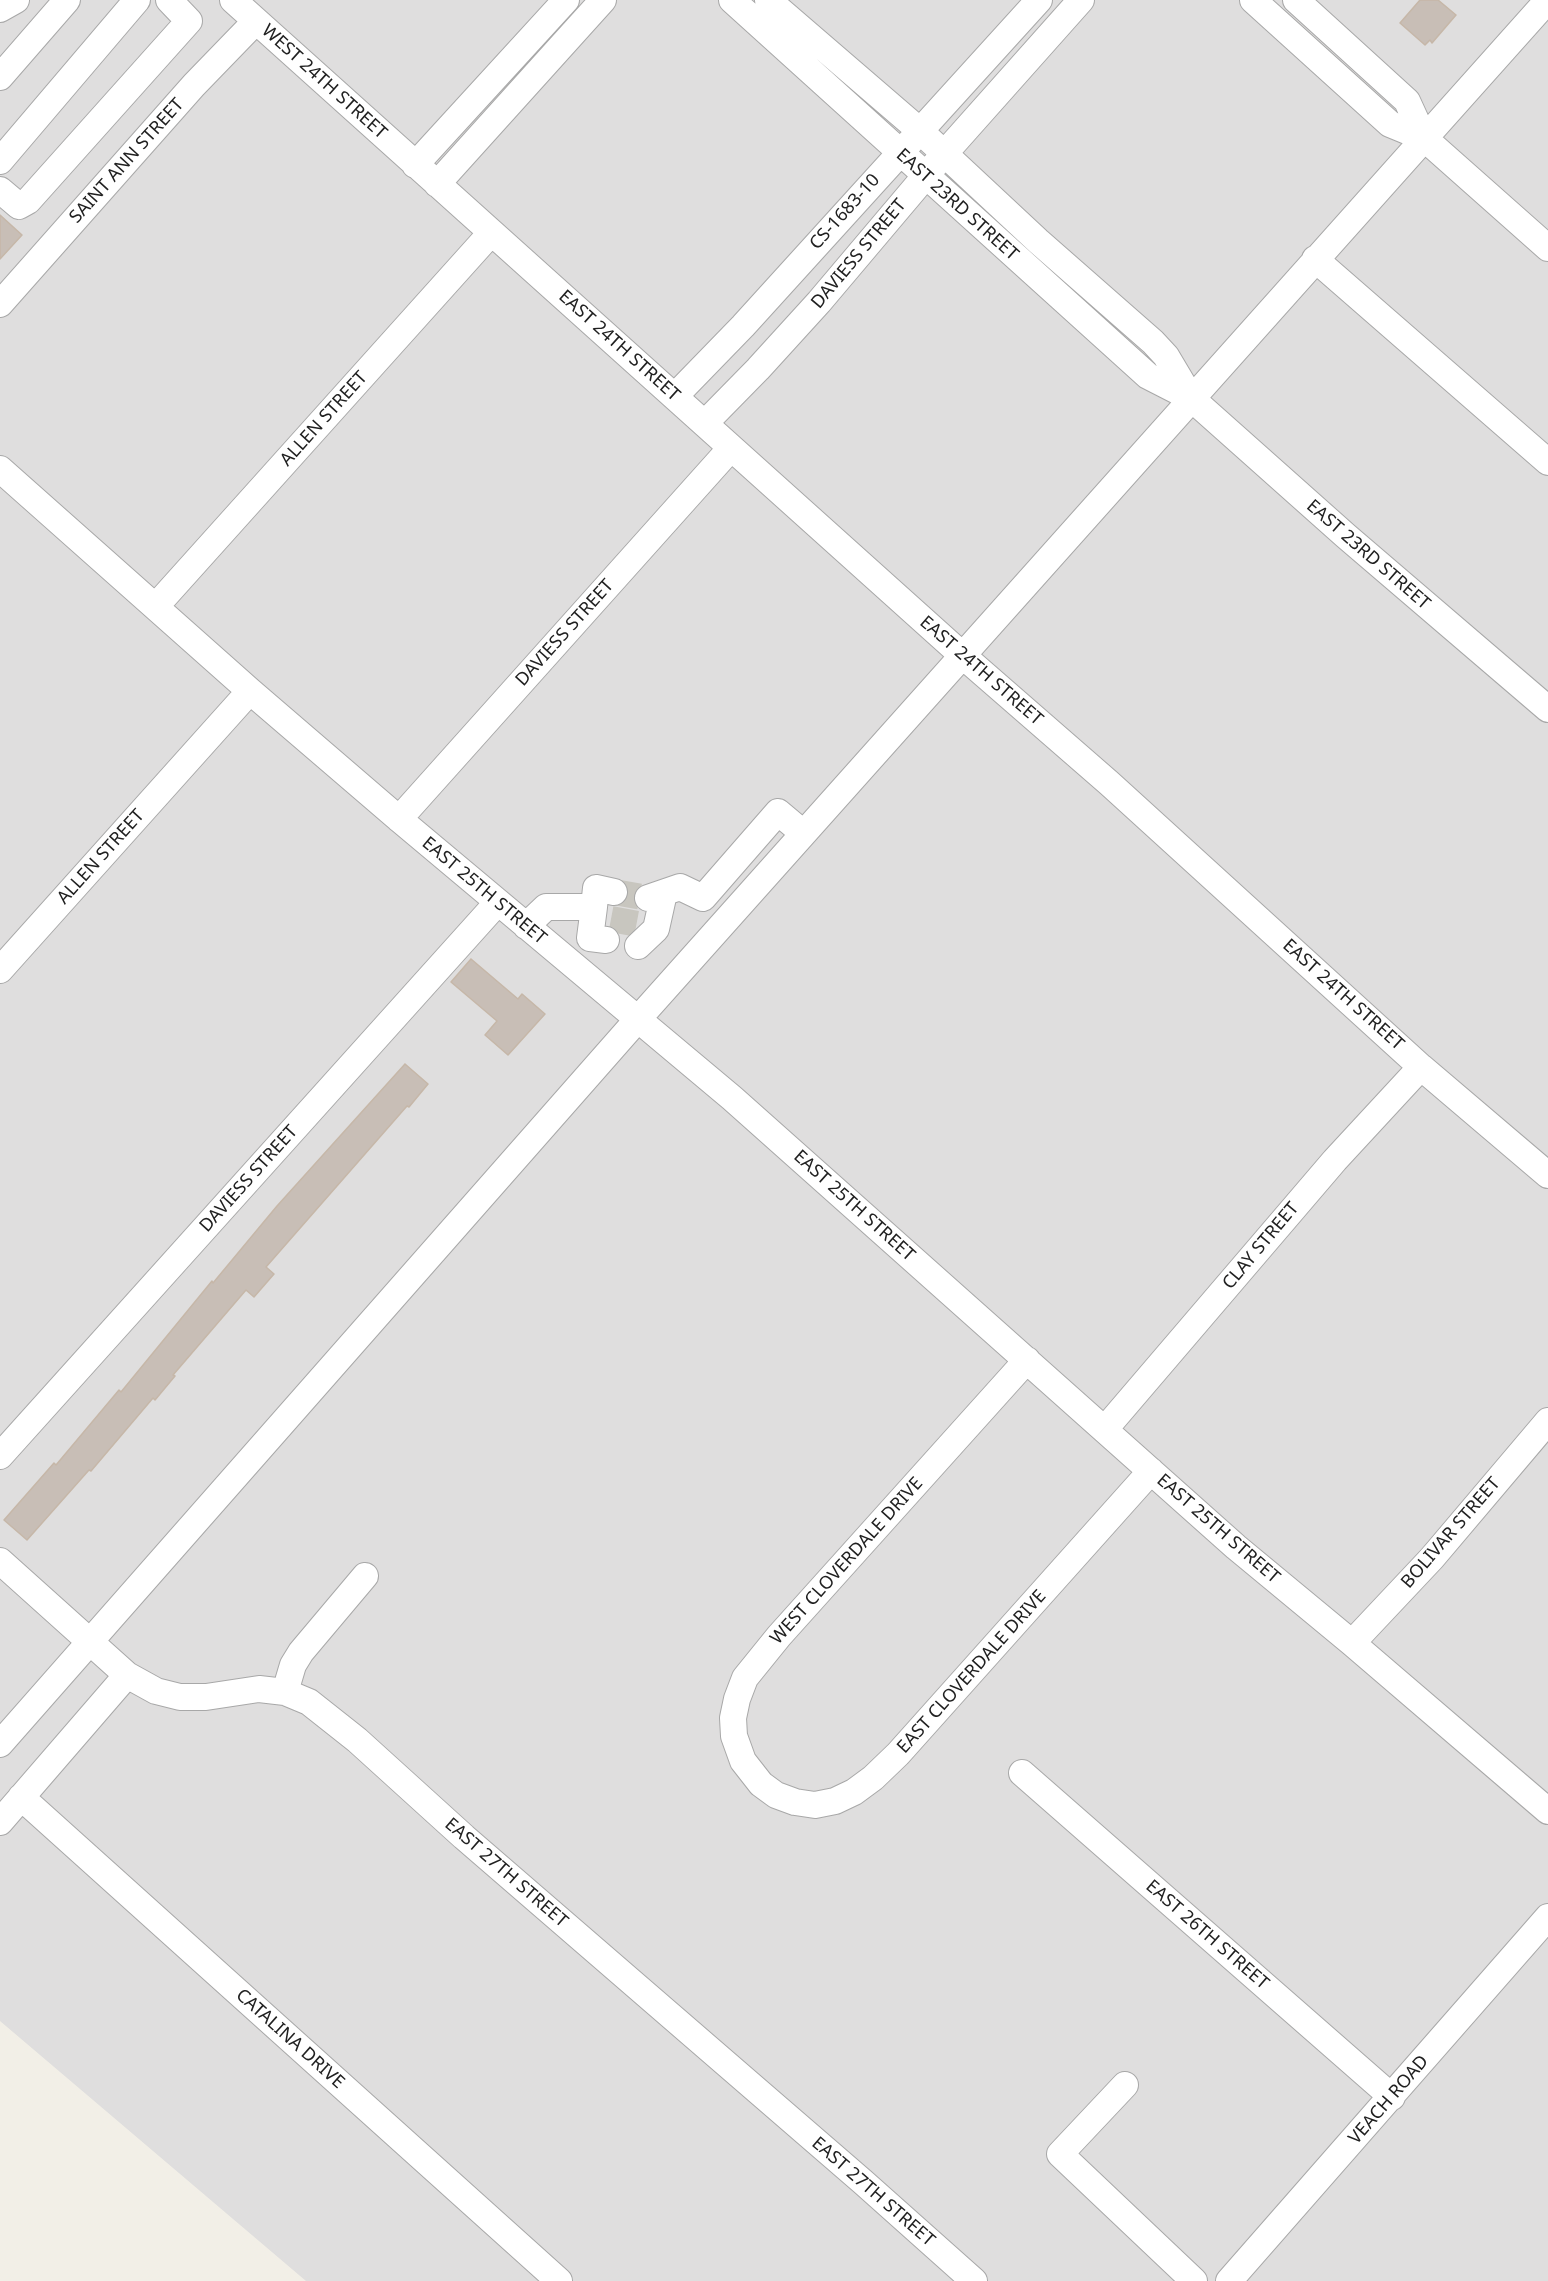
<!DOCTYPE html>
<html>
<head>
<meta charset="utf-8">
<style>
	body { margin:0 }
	canvas { display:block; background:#f2efe7 }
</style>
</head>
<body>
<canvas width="1548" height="2281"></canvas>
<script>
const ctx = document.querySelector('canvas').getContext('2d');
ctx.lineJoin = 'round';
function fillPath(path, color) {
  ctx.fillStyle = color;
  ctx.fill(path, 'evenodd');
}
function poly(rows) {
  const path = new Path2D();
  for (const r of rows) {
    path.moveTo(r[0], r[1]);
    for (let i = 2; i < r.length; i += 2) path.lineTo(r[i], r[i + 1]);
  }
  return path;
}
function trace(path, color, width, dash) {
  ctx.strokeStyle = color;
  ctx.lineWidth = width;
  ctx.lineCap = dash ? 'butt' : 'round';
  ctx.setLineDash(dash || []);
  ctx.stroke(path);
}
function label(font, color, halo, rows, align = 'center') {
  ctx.font = font + ' "Noto Sans",sans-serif';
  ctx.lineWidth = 6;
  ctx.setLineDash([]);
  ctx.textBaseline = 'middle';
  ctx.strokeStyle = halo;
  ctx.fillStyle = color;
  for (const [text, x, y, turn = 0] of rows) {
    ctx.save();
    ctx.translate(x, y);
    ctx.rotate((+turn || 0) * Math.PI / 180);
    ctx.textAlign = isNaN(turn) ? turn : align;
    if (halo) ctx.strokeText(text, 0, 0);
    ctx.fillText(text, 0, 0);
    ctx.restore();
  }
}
fillPath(poly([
	[0,0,1548,0,1548,2281,306,2281,0,2021]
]), '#dfdede');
const building = poly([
	[1420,0,1438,0,1456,15,1432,43,1430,40,1425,45,1400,23,1420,0],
	[0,215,22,235,0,259,0,215],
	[471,959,518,999,522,994,545,1014,508,1055,485,1035,497,1021,451,982,471,959],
	[405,1064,428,1084,409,1107,407,1106,266,1267,274,1274,254,1297,246,1290,173,1375,175,1376,155,1400,153,1398,91,1471,89,1470,27,1540,4,1520,54,1463,56,1465,119,1390,121,1392,212,1281,213,1283,277,1206,405,1064]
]);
fillPath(building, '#c8beb6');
trace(building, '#c6b7a8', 1.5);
trace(poly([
	[614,892,648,898],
	[611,919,643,925]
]), '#c8c6bf', 26, [26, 13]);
const minor = poly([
	[233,0,962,655,1109,783,1421,1067,1548,1175],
	[732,0,1148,376,1191,398,1346,536,1548,709],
	[768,0,919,130,1038,241,1153,342,1166,356,1191,398],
	[1253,0,1390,124,1424,138,1548,248],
	[1296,0,1407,101,1424,138],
	[0,9,16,0],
	[0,77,67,0],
	[0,161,137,0],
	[415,165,566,0],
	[437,184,603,0],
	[0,190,19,206,28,201,189,21,169,0],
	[1315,259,1548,462],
	[0,304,194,85,256,21],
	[675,396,743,326,1039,0],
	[705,423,758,369,819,302,944,154,1081,0],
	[0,469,250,691,399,819,732,1098,1236,1547,1352,1643,1548,1811],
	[156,606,491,233],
	[399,819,731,448],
	[648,898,680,887,703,898,778,812,803,833],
	[594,907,590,938,606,940],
	[526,926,546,907,594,907,596,888,614,892],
	[638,946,656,929,664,893],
	[0,970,250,691],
	[1027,1360,779,1636,745,1678,737,1699,733,1718,734,1736,743,1761,761,1784,776,1795,795,1802,815,1805,835,1801,854,1792,873,1778,898,1754,1151,1471],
	[1105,1429,1335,1160,1421,1067],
	[0,1456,498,902],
	[0,1561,127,1675,156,1691,180,1697,206,1697,259,1689,285,1692,309,1702,357,1740,464,1837,863,2182,974,2281],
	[1352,1643,1432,1558,1548,1421],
	[285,1692,293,1665,301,1652,365,1576],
	[0,1744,638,1019,1548,0],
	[1022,1773,1392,2097],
	[21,1797,559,2281],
	[0,1822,127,1675],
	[1125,2085,1060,2154,1194,2281],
	[1229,2281,1548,1917]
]);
trace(minor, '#a8a8a8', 28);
trace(minor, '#fff', 26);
label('18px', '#212121', '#fff', [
	["WEST 24TH STREET",324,82,42],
	["SAINT ANN STREET",127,161,-48],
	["EAST 23RD STREET",957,205,42],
	["CS-1683-10",845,212,-48],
	["DAVIESS STREET",859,254,-50],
	["EAST 24TH STREET",619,346,42],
	["ALLEN STREET",324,419,-48],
	["EAST 23RD STREET",1368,555,41],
	["DAVIESS STREET",565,633,-48],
	["EAST 24TH STREET",981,671,41],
	["ALLEN STREET",101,857,-48],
	["EAST 25TH STREET",484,891,40],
	["EAST 24TH STREET",1343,995,42],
	["DAVIESS STREET",249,1179,-48],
	["EAST 25TH STREET",854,1206,42],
	["CLAY STREET",1261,1246,-50],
	["EAST 25TH STREET",1218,1529,41],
	["BOLIVAR STREET",1451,1533,-49],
	["WEST CLOVERDALE DRIVE",847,1561,-48],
	["EAST CLOVERDALE DRIVE",972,1672,-48],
	["EAST 27TH STREET",506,1873,41],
	["EAST 26TH STREET",1207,1935,41],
	["CATALINA DRIVE",290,2039,42],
	["VEACH ROAD",1389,2100,-49],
	["EAST 27TH STREET",873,2192,41]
]);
</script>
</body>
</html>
